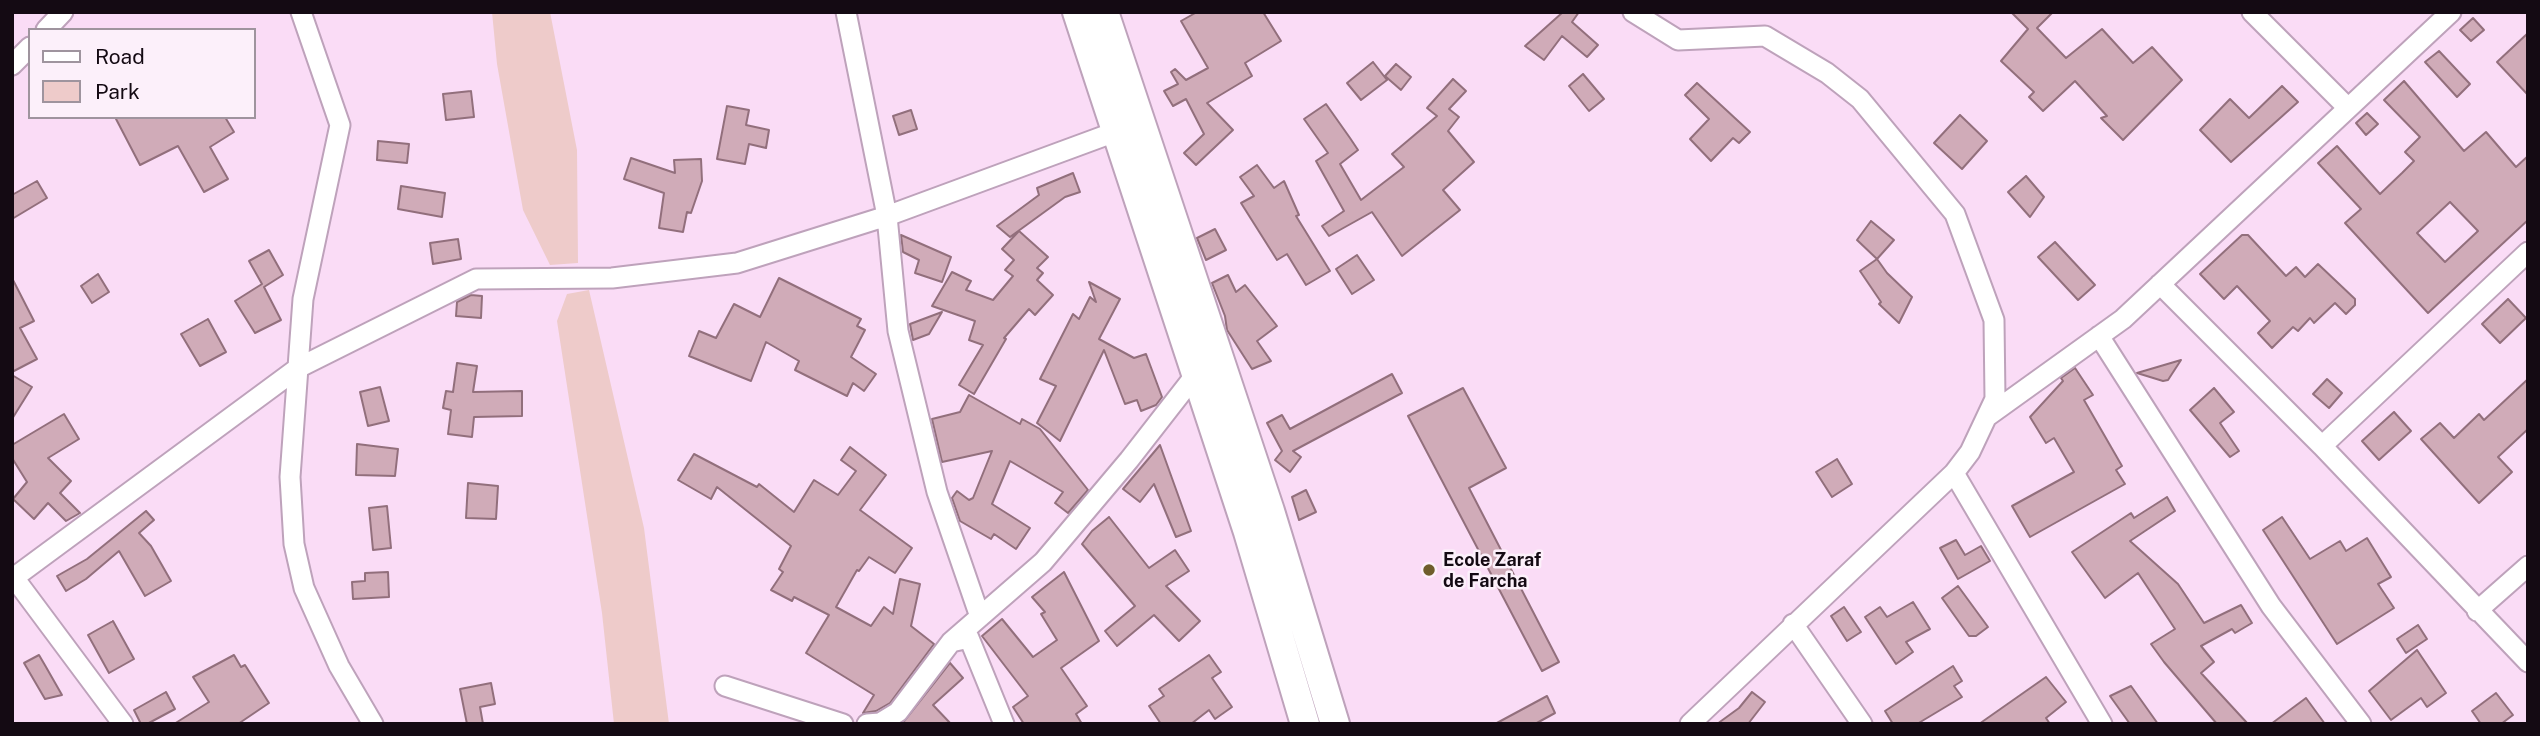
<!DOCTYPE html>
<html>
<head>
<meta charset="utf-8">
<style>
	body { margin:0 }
	#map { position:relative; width:2540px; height:736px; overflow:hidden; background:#fadcf6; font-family:"Public Sans",sans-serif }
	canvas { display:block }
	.frame { position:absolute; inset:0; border:14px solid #140a13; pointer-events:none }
	.legend { position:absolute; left:28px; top:28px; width:228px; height:91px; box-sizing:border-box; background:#fcf0fa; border:2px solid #9f949e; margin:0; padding:9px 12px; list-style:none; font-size:21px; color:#140a13 }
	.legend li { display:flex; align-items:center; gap:14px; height:35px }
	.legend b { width:35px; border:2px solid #9f949e }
</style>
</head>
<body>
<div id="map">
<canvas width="2540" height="736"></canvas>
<div class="frame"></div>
<ul class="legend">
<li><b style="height:9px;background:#fff"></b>Road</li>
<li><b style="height:19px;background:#eecbca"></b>Park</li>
</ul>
</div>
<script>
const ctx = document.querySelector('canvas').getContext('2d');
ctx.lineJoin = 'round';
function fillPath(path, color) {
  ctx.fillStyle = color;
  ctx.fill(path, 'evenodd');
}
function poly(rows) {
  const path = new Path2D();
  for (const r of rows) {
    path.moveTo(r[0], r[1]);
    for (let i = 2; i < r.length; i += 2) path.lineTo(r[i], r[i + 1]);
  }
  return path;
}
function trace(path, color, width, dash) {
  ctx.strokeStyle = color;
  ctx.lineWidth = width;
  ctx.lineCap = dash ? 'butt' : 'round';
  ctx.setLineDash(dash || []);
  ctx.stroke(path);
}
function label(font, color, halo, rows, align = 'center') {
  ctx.font = font + ' "Public Sans",sans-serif';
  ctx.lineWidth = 5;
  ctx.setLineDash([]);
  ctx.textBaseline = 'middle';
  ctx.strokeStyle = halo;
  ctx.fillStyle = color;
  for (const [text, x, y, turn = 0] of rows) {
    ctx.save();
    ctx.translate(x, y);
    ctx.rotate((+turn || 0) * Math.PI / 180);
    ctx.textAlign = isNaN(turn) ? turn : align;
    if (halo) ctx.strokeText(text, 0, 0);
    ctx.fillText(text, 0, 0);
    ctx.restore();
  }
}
fillPath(poly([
	[492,12,550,12,577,150,578,263,550,265,523,210,497,64],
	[589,290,644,528,669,724,614,724,602,613,557,321,567,294]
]), '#eecbca');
const building = poly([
	[1197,12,1263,12,1281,41,1245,63,1252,76,1207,103,1233,130,1196,165,1184,153,1204,134,1186,99,1173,106,1164,91,1178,84,1171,72,1175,69,1186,80,1208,68,1181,21,1197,12],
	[1563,12,1579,12,1572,22,1598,45,1587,57,1562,36,1544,60,1525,46,1563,12],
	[2011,12,2053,12,2037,28,2066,58,2102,29,2133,63,2152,47,2182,80,2123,140,2101,118,2107,116,2075,81,2043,111,2029,97,2034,92,2001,61,2028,29,2011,12],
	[2473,18,2484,30,2471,41,2460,30,2473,18],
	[2528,33,2528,95,2497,62,2528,33],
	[2439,51,2470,84,2457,97,2425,62,2439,51],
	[1373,62,1387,80,1361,100,1347,83,1373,62],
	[1396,64,1411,77,1401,90,1385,76,1396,64],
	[1583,74,1604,99,1589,111,1569,86,1583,74],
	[1453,79,1466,91,1449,109,1459,117,1448,131,1474,162,1443,190,1460,210,1402,256,1372,212,1329,236,1322,226,1344,211,1316,161,1328,153,1304,119,1326,104,1350,138,1358,150,1340,164,1361,200,1404,167,1392,154,1437,116,1427,108,1453,79],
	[2404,81,2464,151,2486,132,2516,167,2528,156,2528,220,2428,313,2345,223,2361,209,2318,163,2337,146,2380,194,2402,173,2414,161,2405,152,2420,137,2384,100,2404,81],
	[2450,202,2478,231,2445,262,2417,233,2450,202],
	[1697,83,1750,132,1739,143,1733,138,1711,161,1690,139,1709,119,1685,95,1697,83],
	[2282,86,2298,102,2231,162,2200,130,2230,99,2249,118,2282,86],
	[471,91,474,117,446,120,443,94,471,91],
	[727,106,749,110,746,125,769,130,766,148,749,144,745,164,717,159,727,106],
	[911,110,917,129,899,135,893,116,911,110],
	[2367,113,2378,124,2366,135,2356,123,2367,113],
	[1960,115,1987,141,1962,169,1934,143,1960,115],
	[115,117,225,117,234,132,210,147,228,179,204,192,178,146,140,165,115,117],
	[378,141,409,144,407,163,377,160,378,141],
	[631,158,675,173,674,160,701,159,702,181,691,213,687,212,683,232,659,228,664,193,624,179,631,158],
	[1257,165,1274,188,1284,181,1299,215,1296,216,1330,271,1306,285,1287,254,1277,260,1241,203,1254,196,1240,177,1257,165],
	[1073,173,1080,192,1065,197,1010,237,997,226,1039,195,1037,188,1073,173],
	[2026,176,2044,197,2030,217,2008,192,2026,176],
	[37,181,47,198,12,219,12,195,37,181],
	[401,186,445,193,442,217,398,209,401,186],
	[1871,221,1894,240,1877,259,1857,240,1871,221],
	[1215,229,1226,250,1206,260,1197,238,1215,229],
	[1019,231,1048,257,1037,268,1043,273,1037,280,1053,295,1035,315,1029,309,1004,338,1006,339,974,394,959,385,983,345,969,340,975,321,932,306,952,272,971,281,966,290,993,300,1013,276,1005,270,1014,260,1002,249,1019,231],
	[901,235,951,257,942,282,915,273,919,260,903,252,901,235],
	[2242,235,2248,235,2286,276,2296,267,2305,277,2318,264,2355,299,2355,305,2346,314,2335,303,2314,323,2310,318,2298,331,2293,327,2272,348,2258,333,2270,321,2237,286,2224,299,2200,274,2242,235],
	[458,239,461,259,433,264,430,243,458,239],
	[2055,242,2095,285,2078,300,2038,257,2055,242],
	[269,250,283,275,264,287,281,320,255,333,235,301,262,284,249,261,269,250],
	[1357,255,1374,280,1352,294,1336,269,1357,255],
	[1877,259,1887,273,1912,297,1899,323,1879,304,1881,302,1860,271,1877,259],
	[98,274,109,292,92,303,81,286,98,274],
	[1228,275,1236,292,1245,285,1277,326,1257,341,1271,361,1252,369,1227,330,1225,316,1212,283,1228,275],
	[12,278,34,321,20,328,37,359,12,372,12,278],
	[779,278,861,319,857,326,865,330,851,357,876,374,864,391,853,383,847,396,795,370,799,361,766,342,751,381,689,356,699,331,716,338,734,304,760,317,779,278],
	[1089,282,1120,299,1099,339,1134,358,1146,354,1162,397,1156,405,1141,411,1137,400,1125,404,1104,350,1060,441,1037,423,1056,386,1040,379,1073,314,1079,319,1090,297,1096,302,1089,282],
	[471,295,482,296,481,318,456,316,457,302,471,295],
	[2508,299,2526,318,2500,343,2482,324,2508,299],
	[942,312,929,334,913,340,910,324,942,312],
	[208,319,226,352,200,366,181,334,208,319],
	[2181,360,2168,380,2163,381,2137,373,2181,360],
	[457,363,477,366,473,392,522,391,522,416,474,417,472,437,448,434,451,410,443,408,446,391,453,392,457,363],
	[2075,368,2093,395,2084,400,2122,466,2116,470,2125,484,2030,537,2012,506,2074,472,2054,438,2046,443,2030,417,2063,381,2061,378,2075,368],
	[1392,374,1402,393,1293,451,1301,457,1290,472,1275,460,1282,451,1267,423,1282,415,1290,429,1392,374],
	[12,375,32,387,12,419,12,375],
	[2327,379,2342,393,2329,408,2313,394,2327,379],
	[2528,379,2528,429,2498,457,2512,472,2479,503,2421,439,2440,423,2454,438,2479,414,2484,420,2528,379],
	[380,387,389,421,368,426,360,392,380,387],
	[1463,388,1506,468,1469,488,1559,662,1542,671,1408,416,1463,388],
	[2214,388,2234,412,2220,423,2239,451,2230,457,2190,410,2214,388],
	[969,395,1020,424,1022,419,1040,429,1088,490,1068,513,1055,503,1063,492,1010,461,992,504,1030,528,1016,549,994,534,991,539,960,521,952,498,957,491,969,500,973,498,992,451,942,462,932,419,960,412,969,395],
	[2394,412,2411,431,2379,460,2362,441,2394,412],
	[64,414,79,439,48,458,71,481,60,493,80,513,66,521,48,503,34,519,13,499,27,482,12,458,12,445,64,414],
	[357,444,398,449,395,476,356,475,357,444],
	[1160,445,1191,531,1176,537,1154,484,1140,502,1123,489,1160,445],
	[850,447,886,475,860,510,912,548,895,573,869,557,859,571,857,570,836,607,871,626,884,607,893,614,900,579,920,584,911,626,934,644,890,703,876,711,863,713,874,695,806,653,829,615,794,597,792,601,771,590,783,572,779,569,791,546,717,487,711,499,678,480,694,454,757,487,759,484,794,512,814,480,838,495,856,471,841,460,850,447],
	[1837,459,1852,484,1832,497,1816,472,1837,459],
	[468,483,498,486,496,519,466,518,468,483],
	[1306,490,1316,512,1299,520,1292,497,1306,490],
	[2167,497,2175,511,2130,541,2178,584,2204,623,2241,605,2252,623,2235,633,2232,629,2201,646,2214,662,2201,673,2248,724,2217,724,2164,662,2151,644,2175,629,2138,573,2105,598,2072,552,2131,513,2134,518,2167,497],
	[387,506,391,548,373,550,369,508,387,506],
	[146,511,154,520,139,533,151,546,171,581,145,596,119,551,86,579,66,591,57,576,87,559,146,511],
	[1109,517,1149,568,1175,550,1189,571,1166,586,1200,621,1179,641,1154,615,1117,646,1105,631,1135,606,1082,544,1092,531,1109,517],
	[2282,517,2310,559,2340,541,2346,551,2367,538,2391,577,2378,584,2394,608,2337,644,2263,530,2282,517],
	[1956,540,1965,555,1981,546,1990,561,1958,579,1940,548,1956,540],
	[388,572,389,597,353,599,352,582,365,581,365,573,388,572],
	[1064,572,1099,641,1061,668,1087,706,1076,714,1082,724,1024,724,1013,707,1028,696,982,636,1002,619,1033,657,1057,640,1041,614,1045,612,1032,597,1064,572],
	[1958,586,1988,627,1976,636,1969,636,1942,598,1958,586],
	[1913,602,1930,629,1906,642,1913,652,1896,664,1865,617,1880,607,1887,617,1913,602],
	[1844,607,1861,632,1847,641,1831,616,1844,607],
	[113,621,134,659,109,673,88,635,113,621],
	[2418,625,2427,639,2406,653,2397,639,2418,625],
	[2417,650,2446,693,2427,707,2421,698,2391,720,2369,691,2417,650],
	[39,655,46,667,62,695,45,699,24,663,39,655],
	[234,655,241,667,245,665,269,703,238,724,174,724,209,702,193,677,234,655],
	[1209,655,1221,672,1212,678,1232,707,1215,719,1209,710,1191,724,1161,724,1149,706,1164,696,1159,689,1209,655],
	[950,663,963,678,933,705,951,724,902,724,950,663],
	[1953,666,1962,681,1954,686,1962,697,1917,724,1893,724,1885,711,1953,666],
	[2046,677,2066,702,2046,718,2050,724,1979,724,2046,677],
	[491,683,495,704,480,707,483,724,467,724,460,689,491,683],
	[2131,686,2158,724,2130,724,2110,696,2131,686],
	[166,692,175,709,147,724,141,724,134,710,166,692],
	[1752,692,1765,702,1748,724,1717,724,1739,708,1752,692],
	[2496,693,2513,715,2501,724,2481,724,2472,711,2496,693],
	[1547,696,1555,713,1535,724,1495,724,1547,696],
	[2306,698,2325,724,2271,724,2306,698]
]);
fillPath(building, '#d0abb8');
trace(building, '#926f7c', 2);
const street = poly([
	[301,12,340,125,303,299,290,477,294,544,304,588,339,666,373,724],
	[1633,12,1678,40,1765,36,1827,73,1860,99,1955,214,1994,320,1995,399,1970,452,1954,473,1690,724],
	[2252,12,2348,108],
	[46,30,63,12],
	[12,65,30,47],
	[2160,284,2322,446,2528,662],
	[2099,336,2271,606,2361,724],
	[1988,416,2123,319,2451,12],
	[2322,446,2528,252],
	[1954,473,2102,724],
	[12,575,123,724],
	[12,579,298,368,476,279,612,278,737,263,887,216,846,12],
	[2477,611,2528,566],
	[980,617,937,492,898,331,887,216,1115,132],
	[1793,624,1862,724],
	[951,642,969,638,1004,724],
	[725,686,843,724],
	[867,724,880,723,898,712,951,642,1043,562,1129,460,1196,374]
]);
const secondary = poly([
	[1077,12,1248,532,1305,724],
	[1104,12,1270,511,1335,724]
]);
trace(street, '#bea2bb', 23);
trace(secondary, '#bea2bb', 32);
trace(street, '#fff', 19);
trace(secondary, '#fff', 28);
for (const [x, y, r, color] of [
	[1429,570,7,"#6e5d2b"]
]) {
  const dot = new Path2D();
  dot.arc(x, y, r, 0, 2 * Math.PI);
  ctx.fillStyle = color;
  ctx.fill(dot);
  trace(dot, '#fcf0fa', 2.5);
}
label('bold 18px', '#140a13', '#fcf0fa', [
	["Ecole Zaraf",1443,560],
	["de Farcha",1443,581]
], 'left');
</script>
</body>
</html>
